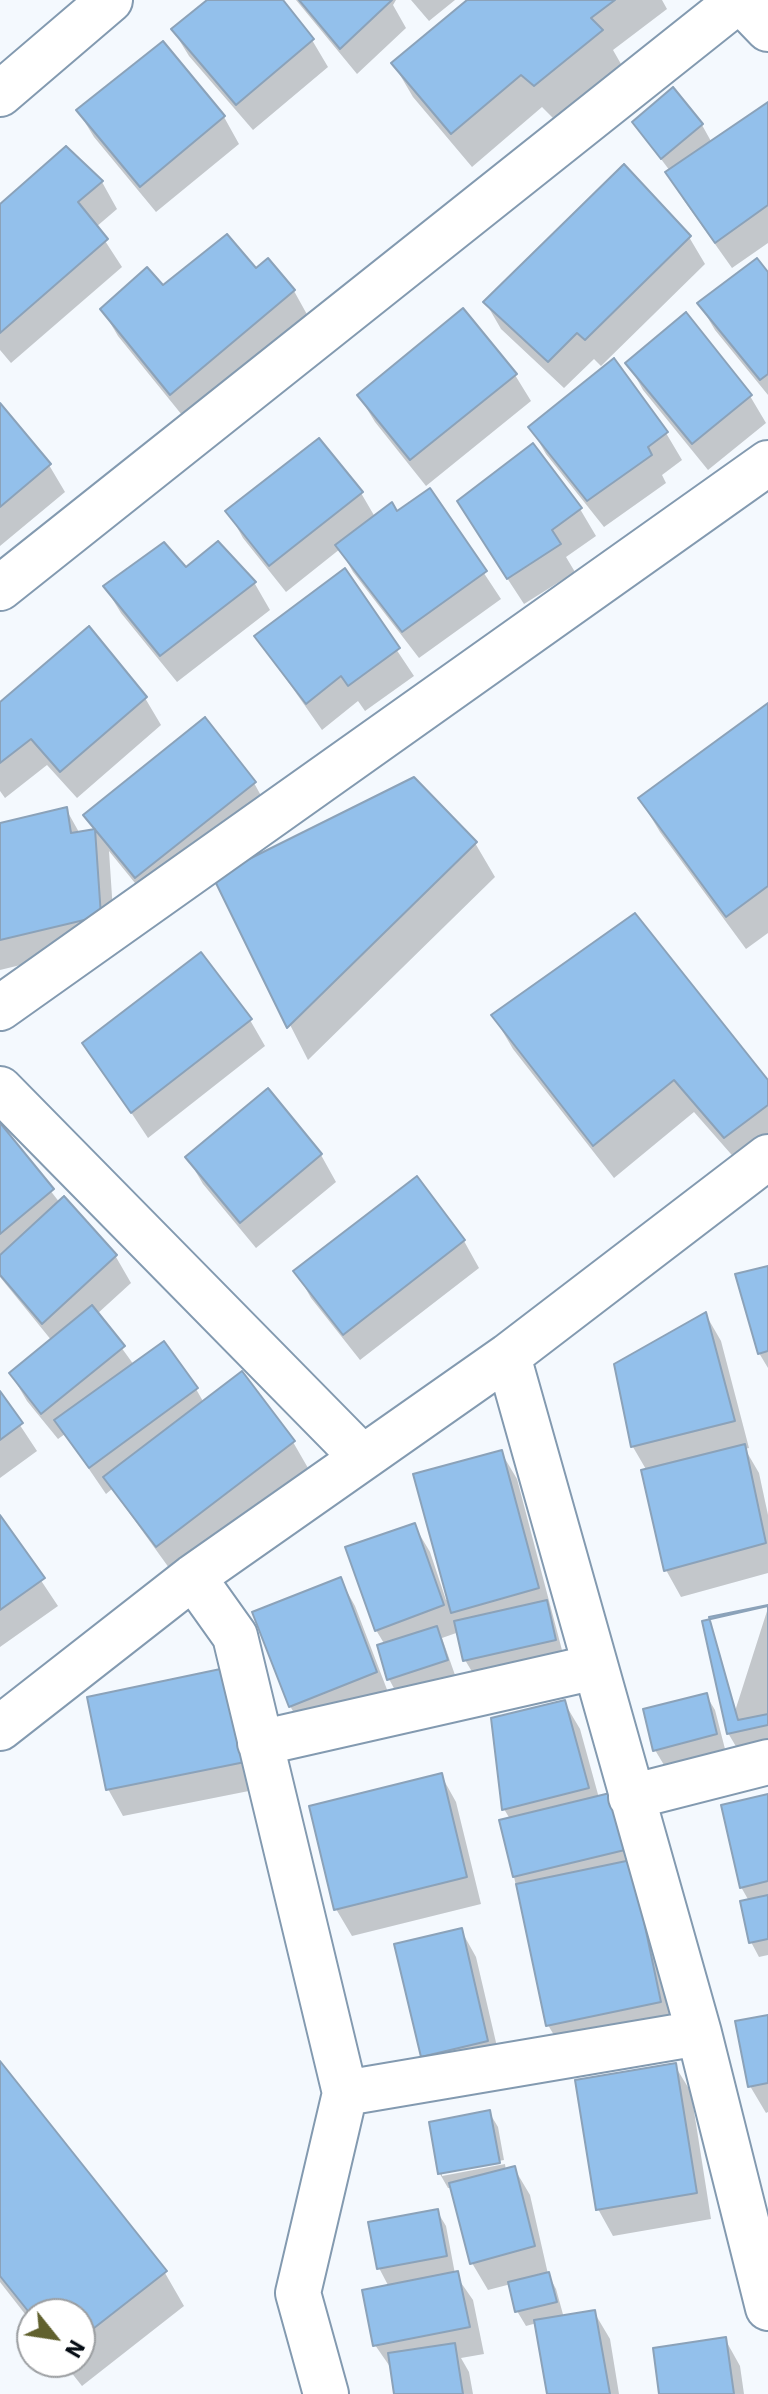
<!DOCTYPE html>
<html>
<head>
<meta charset="utf-8">
<style>
	body { margin:0 }
	#map { position:relative; width:768px; height:2394px; overflow:hidden; background:#f4f9fe; font-family:"IBM Plex Sans",sans-serif }
	canvas { display:block }
	.north { position:absolute; left:16px; top:2298px; width:80px; height:80px; box-sizing:border-box; background:#fff; border:2px solid #9b9ea1; border-radius:50%; rotate:120deg; font-size:22px; font-weight:700; line-height:32px; text-align:center; color:#050c14 }
	.north::after { content:''; display:block; margin:auto; width:28px; height:36px; background:#61612e; clip-path:polygon(50% 0,100% 100%,50% 72%,0 100%) }
</style>
</head>
<body>
<div id="map">
<canvas width="768" height="2394"></canvas>
<div class="north">N</div>
</div>
<script>
const ctx = document.querySelector('canvas').getContext('2d');
ctx.lineJoin = 'round';
function fillPath(path, color) {
  ctx.fillStyle = color;
  ctx.fill(path, 'evenodd');
}
function poly(rows) {
  const path = new Path2D();
  for (const r of rows) {
    path.moveTo(r[0], r[1]);
    for (let i = 2; i < r.length; i += 2) path.lineTo(r[i], r[i + 1]);
  }
  return path;
}
function trace(path, color, width, dash) {
  ctx.strokeStyle = color;
  ctx.lineWidth = width;
  ctx.lineCap = dash ? 'butt' : 'round';
  ctx.setLineDash(dash || []);
  ctx.stroke(path);
}
fillPath(poly([
	[210,0,280,0,312,40,328,67,253,130,189,56,173,30],
	[296,0,396,0,393,5,406,28,357,74],
	[411,0,455,0,429,21],
	[470,0,662,0,667,9,613,50,621,64,554,119,542,107,472,167,413,97,393,63],
	[768,105,768,243,732,268,683,199,670,171,634,123,702,125,712,143],
	[78,111,224,117,239,144,156,212,94,137],
	[66,149,102,182,117,209,96,227,122,267,11,363,0,350,0,207],
	[689,237,705,264,601,366,594,359,564,388,501,329,486,303],
	[256,271,294,291,309,318,186,420,118,336,102,309,163,288],
	[768,276,768,395,715,330,699,303],
	[628,363,750,396,766,423,708,470,643,390],
	[515,375,531,401,426,486,375,422,359,396],
	[0,407,49,465,65,492,0,546],
	[531,428,666,433,682,460,662,475,666,483,604,527,546,454],
	[319,441,361,493,375,517,396,514,429,490,501,599,419,658,353,572,340,549,286,592,243,538,228,511],
	[580,509,596,536,566,557,575,572,524,604,475,529],
	[218,544,255,584,270,610,177,682,121,613,105,587,186,570],
	[344,571,414,676,365,711,358,701,322,730,256,636],
	[145,698,161,725,77,798,47,765,5,798,0,791,0,704],
	[768,706,768,933,746,949,660,832,640,799],
	[254,783,269,810,152,904,109,851,115,942,0,970,0,825,66,809,80,834,95,831,85,815],
	[475,843,495,877,308,1060,215,878],
	[493,1015,768,1084,768,1153,745,1170,694,1112,614,1178,513,1049],
	[250,1020,265,1046,148,1138,85,1043],
	[267,1091,321,1155,336,1182,256,1248,203,1184,187,1157],
	[0,1126,60,1203,64,1199,116,1257,131,1283,97,1314,134,1365,196,1389,204,1403,293,1442,308,1468,172,1572,112,1489,106,1494,65,1434,58,1439,27,1401,11,1374,52,1341,0,1277],
	[464,1241,479,1268,360,1360,311,1298,296,1271],
	[768,1268,768,1368,759,1353],
	[706,1315,721,1341,749,1448,745,1449,759,1473,768,1515,768,1573,681,1597,666,1570,647,1471,633,1447,616,1365],
	[0,1395,37,1451,0,1478],
	[501,1452,517,1479,563,1654,474,1675,465,1660,459,1632,442,1638,455,1675,397,1694,389,1679,385,1645,376,1630,414,1525,430,1552,446,1600,450,1599],
	[0,1519,58,1606,0,1647],
	[340,1579,355,1606,391,1700,306,1733,290,1706],
	[768,1608,768,1755,744,1760,728,1733],
	[229,1669,264,1788,123,1816,108,1789],
	[706,1695,715,1710,725,1749,664,1765,655,1750],
	[564,1702,580,1729,599,1798,613,1794,675,2029,564,2052,548,2025,514,1877,510,1819,504,1809],
	[441,1775,456,1802,481,1904,352,1936,336,1909],
	[768,1796,768,1955,759,1957,751,1942,749,1901,741,1887],
	[461,1930,476,1957,502,2068,439,2083,423,2056],
	[768,2017,768,2112,766,2113,750,2086],
	[0,2064,165,2273,184,2306,82,2386,63,2362,80,2362,80,2314,32,2314,32,2323,0,2282],
	[675,2066,691,2092,711,2219,613,2236,598,2209],
	[489,2112,498,2127,504,2160,442,2171,442,2176,505,2164,506,2171,514,2168,530,2195,548,2274,556,2289,564,2318,594,2312,610,2339,619,2394,549,2394,537,2323,526,2326,517,2311,511,2284,488,2290,472,2263,453,2188,448,2188,440,2174],
	[437,2211,446,2226,455,2274,473,2300,484,2354,461,2358,469,2372,473,2394,396,2394,393,2371,375,2345,389,2287,379,2268],
	[725,2339,740,2366,744,2394,661,2394]
]), '#0003');
const building = poly([
	[207,0,283,0,314,39,236,105,171,29,207,0],
	[299,0,392,0,340,49,299,0],
	[467,0,615,0,591,18,603,30,534,86,521,75,451,134,391,63,467,0],
	[163,41,225,116,140,187,76,110,163,41],
	[673,87,703,124,661,159,632,122,673,87],
	[768,102,768,205,715,243,665,172,768,102],
	[66,146,103,181,78,202,108,239,0,333,0,204,66,146],
	[624,164,691,236,585,340,577,333,548,362,483,302,624,164],
	[227,234,256,268,268,258,295,290,170,395,100,309,147,267,163,285,227,234],
	[757,258,768,272,768,374,760,380,697,303,757,258],
	[463,308,517,374,410,460,357,395,463,308],
	[686,312,752,395,692,444,625,363,686,312],
	[614,358,668,432,648,447,652,455,587,501,528,427,614,358],
	[0,403,51,464,0,507,0,403],
	[319,438,363,492,269,566,225,511,319,438],
	[533,443,582,508,552,530,561,544,507,579,457,501,533,443],
	[430,488,487,571,402,632,335,545,392,502,397,511,430,488],
	[218,541,256,582,160,656,103,586,164,542,186,567,218,541],
	[345,568,400,648,348,686,341,676,306,704,254,636,345,568],
	[89,626,147,697,60,772,31,739,0,763,0,702,89,626],
	[768,703,768,886,726,917,638,798,768,703],
	[205,717,256,782,135,878,83,815,205,717],
	[414,777,477,842,287,1028,213,877,414,777],
	[67,807,71,833,95,829,101,916,0,940,0,823,67,807],
	[635,913,768,1080,768,1105,724,1138,674,1080,593,1146,491,1015,635,913],
	[201,952,252,1019,131,1113,82,1043,201,952],
	[268,1088,322,1154,240,1223,185,1157,268,1088],
	[0,1123,54,1189,0,1234,0,1123],
	[417,1176,465,1240,343,1335,293,1271,417,1176],
	[64,1196,117,1255,42,1324,0,1275,0,1255,64,1196],
	[768,1266,768,1351,758,1354,735,1274,768,1266],
	[92,1305,125,1346,41,1414,9,1373,92,1305],
	[706,1312,735,1421,631,1447,614,1364,706,1312],
	[164,1341,198,1388,89,1468,54,1420,164,1341],
	[242,1371,295,1441,156,1547,103,1477,242,1371],
	[0,1391,23,1423,0,1440,0,1391],
	[745,1444,766,1543,664,1571,641,1470,745,1444],
	[502,1450,539,1588,451,1613,413,1474,502,1450],
	[0,1515,45,1578,0,1610,0,1515],
	[415,1523,444,1605,375,1631,345,1547,415,1523],
	[341,1577,377,1672,289,1707,252,1612,341,1577],
	[547,1600,556,1640,463,1661,454,1621,547,1600],
	[768,1605,768,1714,738,1720,709,1617,768,1605],
	[768,1606,768,1725,727,1734,702,1621,768,1606],
	[437,1626,448,1660,387,1680,377,1645,437,1626],
	[230,1667,250,1761,106,1790,87,1697,230,1667],
	[707,1693,717,1734,653,1751,643,1709,707,1693],
	[565,1700,589,1788,502,1810,491,1718,565,1700],
	[442,1773,467,1877,334,1910,309,1806,442,1773],
	[614,1792,629,1849,513,1877,499,1820,614,1792],
	[768,1794,768,1881,740,1888,721,1805,768,1794],
	[631,1860,661,2002,546,2026,516,1884,631,1860],
	[768,1895,768,1939,749,1943,740,1901,768,1895],
	[462,1928,488,2041,421,2057,394,1944,462,1928],
	[768,2015,768,2083,748,2087,735,2021,768,2015],
	[0,2061,167,2271,80,2339,80,2314,32,2316,0,2276,0,2061],
	[676,2063,697,2193,596,2210,575,2080,676,2063],
	[490,2110,500,2163,438,2174,429,2122,490,2110],
	[515,2166,535,2246,470,2264,449,2183,515,2166],
	[438,2209,447,2256,377,2269,368,2222,438,2209],
	[458,2271,470,2327,373,2346,362,2290,458,2271],
	[549,2272,557,2302,515,2312,508,2282,549,2272],
	[595,2310,610,2394,547,2394,534,2320,595,2310],
	[726,2337,734,2394,659,2394,653,2348,726,2337],
	[455,2343,463,2394,394,2394,388,2353,455,2343]
]);
fillPath(building, '#93c0eb');
trace(building, '#8ba2b9', 2);
const street = poly([
	[740,0,768,29],
	[0,94,110,0],
	[0,588,739,0],
	[0,1008,768,463],
	[0,1089,362,1457],
	[508,1356,699,2033,768,2308],
	[193,1577,235,1636,345,2093],
	[0,1728,193,1577,508,1356,768,1157],
	[260,1743,595,1667],
	[631,1797,768,1762],
	[326,2394,298,2293,345,2093,699,2033]
]);
trace(street, '#839ab0', 48);
trace(street, '#fff', 44);
</script>
</body>
</html>
